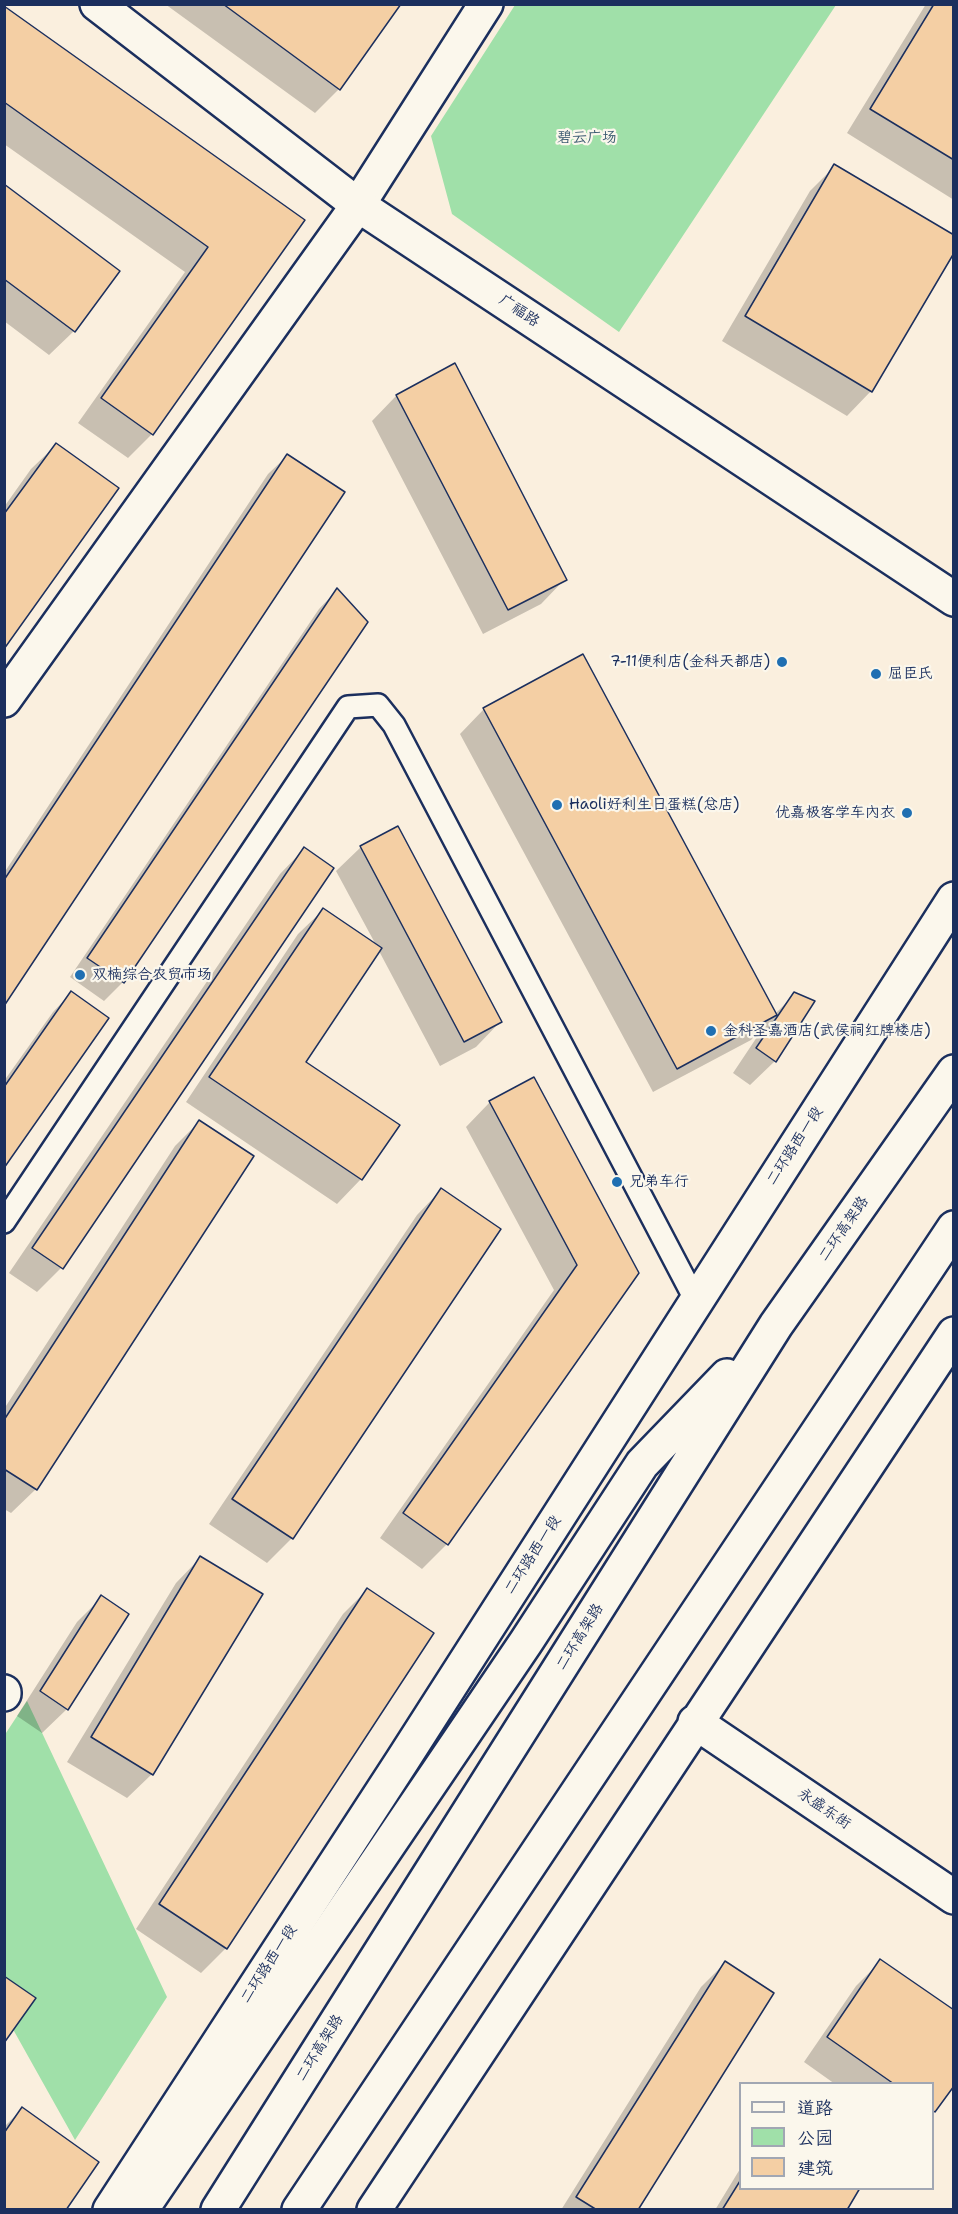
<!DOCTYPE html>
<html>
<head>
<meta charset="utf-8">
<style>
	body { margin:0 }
	#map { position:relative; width:958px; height:2214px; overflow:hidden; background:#faefde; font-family:"Shantell Sans","LXGW WenKai TC",sans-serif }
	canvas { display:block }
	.frame { position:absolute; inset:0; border:6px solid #1b2f5e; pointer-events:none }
	.legend { position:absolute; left:739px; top:2082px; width:195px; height:108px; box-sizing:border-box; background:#fbf7ec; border:2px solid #a1a7b3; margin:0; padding:8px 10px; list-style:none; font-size:18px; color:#1b2f5e }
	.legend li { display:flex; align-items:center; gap:12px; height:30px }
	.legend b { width:30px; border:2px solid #a1a7b3 }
</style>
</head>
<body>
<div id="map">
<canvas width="958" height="2214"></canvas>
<div class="frame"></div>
<ul class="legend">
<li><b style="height:8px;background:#fbf7ec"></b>道路</li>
<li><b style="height:16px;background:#a0e0a9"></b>公园</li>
<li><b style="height:16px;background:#f4cfa4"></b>建筑</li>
</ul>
</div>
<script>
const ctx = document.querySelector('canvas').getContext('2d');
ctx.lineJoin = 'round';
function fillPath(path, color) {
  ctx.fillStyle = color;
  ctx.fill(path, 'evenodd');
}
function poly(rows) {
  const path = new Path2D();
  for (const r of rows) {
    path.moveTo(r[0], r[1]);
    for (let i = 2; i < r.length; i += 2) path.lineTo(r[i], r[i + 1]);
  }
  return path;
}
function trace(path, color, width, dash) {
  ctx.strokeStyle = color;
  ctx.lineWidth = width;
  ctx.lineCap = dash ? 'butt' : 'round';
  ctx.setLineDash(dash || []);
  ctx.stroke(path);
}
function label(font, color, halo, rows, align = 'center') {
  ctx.font = font + ' "Shantell Sans","LXGW WenKai TC",sans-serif';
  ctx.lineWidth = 4.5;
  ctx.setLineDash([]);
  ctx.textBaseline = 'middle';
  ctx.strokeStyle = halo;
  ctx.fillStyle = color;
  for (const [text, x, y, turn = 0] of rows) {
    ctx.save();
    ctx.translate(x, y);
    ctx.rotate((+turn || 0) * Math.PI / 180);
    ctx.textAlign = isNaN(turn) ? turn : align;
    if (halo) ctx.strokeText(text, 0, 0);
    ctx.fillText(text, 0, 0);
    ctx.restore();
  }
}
fillPath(poly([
	[515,5,836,5,619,332,452,214,431,136],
	[27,1701,167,1997,75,2140,5,2015,4,1736]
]), '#a0e0a9');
fillPath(poly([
	[165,4,399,4,339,89,315,113],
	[926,4,954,4,954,200,847,133],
	[4,8,303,221,152,434,128,458,78,423,185,272,4,144],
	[835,166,871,391,847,416,722,341,810,191],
	[4,186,74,331,49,355,4,321],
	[454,366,565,579,541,604,483,634,372,421,396,396],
	[56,445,4,646,4,507,31,469],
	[287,456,4,1003,4,873,268,474],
	[337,590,123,982,104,1001,70,977,319,609],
	[484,709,775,1014,795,994,775,1061,750,1085,733,1073,761,1031,760,1030,751,1040,653,1092,460,734],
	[361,847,500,1022,476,1047,440,1066,379,951,304,1062,398,1125,361,1179,337,1204,186,1102,298,934,323,910,376,945,336,871],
	[304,849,332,868,61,1268,37,1292,9,1273,280,874],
	[71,993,4,1165,4,1081,53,1012],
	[490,1102,637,1273,447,1544,422,1569,380,1538,554,1290,466,1127],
	[199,1122,36,1489,11,1513,4,1509,4,1409,175,1146],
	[441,1190,499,1229,291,1539,267,1563,209,1524,417,1215],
	[200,1558,152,1774,127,1798,67,1762,176,1583],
	[367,1590,432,1633,226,1948,201,1973,136,1929,343,1614],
	[102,1597,67,1709,42,1733,17,1716,77,1622],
	[881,1961,954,2012,932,2113,932,2084,835,2084,804,2062,856,1986],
	[725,1963,636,2210,561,2210,701,1987],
	[22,2109,4,2210,4,2127],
	[740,2169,740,2188,845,2210,715,2210]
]), '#0003');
const building = poly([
	[223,4,401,4,340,90,223,4],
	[934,4,954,4,954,160,870,109,934,4],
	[4,6,305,220,153,435,101,398,208,247,4,102,4,6],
	[834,164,954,235,954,253,872,392,745,316,834,164],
	[4,184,120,271,75,332,4,279,4,184],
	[455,363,567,580,508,610,396,395,455,363],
	[56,443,119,488,4,649,4,514,56,443],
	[287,454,345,492,4,1006,4,880,287,454],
	[337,588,368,622,124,983,87,958,337,588],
	[583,654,777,1015,677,1069,483,708,583,654],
	[398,826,502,1022,464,1042,360,846,398,826],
	[304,847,334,868,63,1269,32,1248,304,847],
	[323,908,382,948,306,1062,400,1125,362,1180,209,1077,323,908],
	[71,991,109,1018,4,1168,4,1087,71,991],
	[794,992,815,1001,776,1062,756,1048,794,992],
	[534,1077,639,1273,448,1545,403,1513,577,1265,489,1101,534,1077],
	[199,1120,254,1156,37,1490,4,1469,4,1420,199,1120],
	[441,1188,501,1229,293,1539,232,1499,441,1188],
	[200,1556,263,1594,153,1775,91,1737,200,1556],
	[367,1588,434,1633,227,1949,159,1904,367,1588],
	[101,1595,129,1614,68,1710,40,1691,101,1595],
	[880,1959,954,2010,954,2086,935,2112,932,2110,932,2084,894,2084,827,2037,880,1959],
	[725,1961,774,1993,638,2210,597,2210,576,2197,725,1961],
	[4,1976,36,1998,4,2043,4,1976],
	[22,2107,99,2162,66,2210,4,2210,4,2133,22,2107],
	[740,2181,740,2188,860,2188,847,2210,722,2210,740,2181]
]);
fillPath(building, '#f4cfa4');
trace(building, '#1b2f5e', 1.5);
const lane = poly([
	[4,1222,348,707,378,705,394,725,696,1301]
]);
const street = poly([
	[4,700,358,205,486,4],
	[4,1692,4,1694]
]);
const secondary = poly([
	[97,4,358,205,954,599],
	[695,1722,954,1897],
	[110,2210,402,1761,954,899],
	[374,2210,954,1334]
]);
const highway = poly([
	[141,2210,526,1642,642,1464,727,1376],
	[218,2210,776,1325,954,1072],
	[299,2210,954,1228]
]);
trace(lane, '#1b2f5e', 26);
trace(street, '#1b2f5e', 38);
trace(secondary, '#1b2f5e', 38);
trace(highway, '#1b2f5e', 38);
trace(lane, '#fbf7ec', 21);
trace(street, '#fbf7ec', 33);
trace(secondary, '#fbf7ec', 33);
trace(highway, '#fbf7ec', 33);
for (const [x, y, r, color] of [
	[782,662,6,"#1f6fb2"],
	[876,674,6,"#1f6fb2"],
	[557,805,6,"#1f6fb2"],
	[907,813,6,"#1f6fb2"],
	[80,975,6,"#1f6fb2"],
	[711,1031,6,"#1f6fb2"],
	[617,1182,6,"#1f6fb2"]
]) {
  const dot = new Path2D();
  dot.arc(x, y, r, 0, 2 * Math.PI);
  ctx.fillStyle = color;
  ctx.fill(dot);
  trace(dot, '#fbf7ec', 2);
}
label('15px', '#3c5b71', '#fbf7ec', [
	["碧云广场",587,138]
]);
label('15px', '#1b2f5e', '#fbf7ec', [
	["广福路",519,311,34],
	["二环路西一段",795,1146,-57],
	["二环高架路",844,1229,-55],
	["二环路西一段",533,1555,-57],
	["二环高架路",580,1637,-58],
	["永盛东街",824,1809,34],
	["二环路西一段",269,1964,-57],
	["二环高架路",320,2048,-58]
]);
label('15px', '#1b2f5e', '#fbf7ec', [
	["7-11便利店(金科天都店)",770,662,"right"],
	["屈臣氏",888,674],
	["Haoli好利生日蛋糕(总店)",569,805],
	["优嘉极客学车内衣",895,813,"right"],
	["双楠综合农贸市场",92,975],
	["金科圣嘉酒店(武侯祠红牌楼店)",723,1031],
	["兄弟车行",629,1182]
], 'left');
</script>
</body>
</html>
